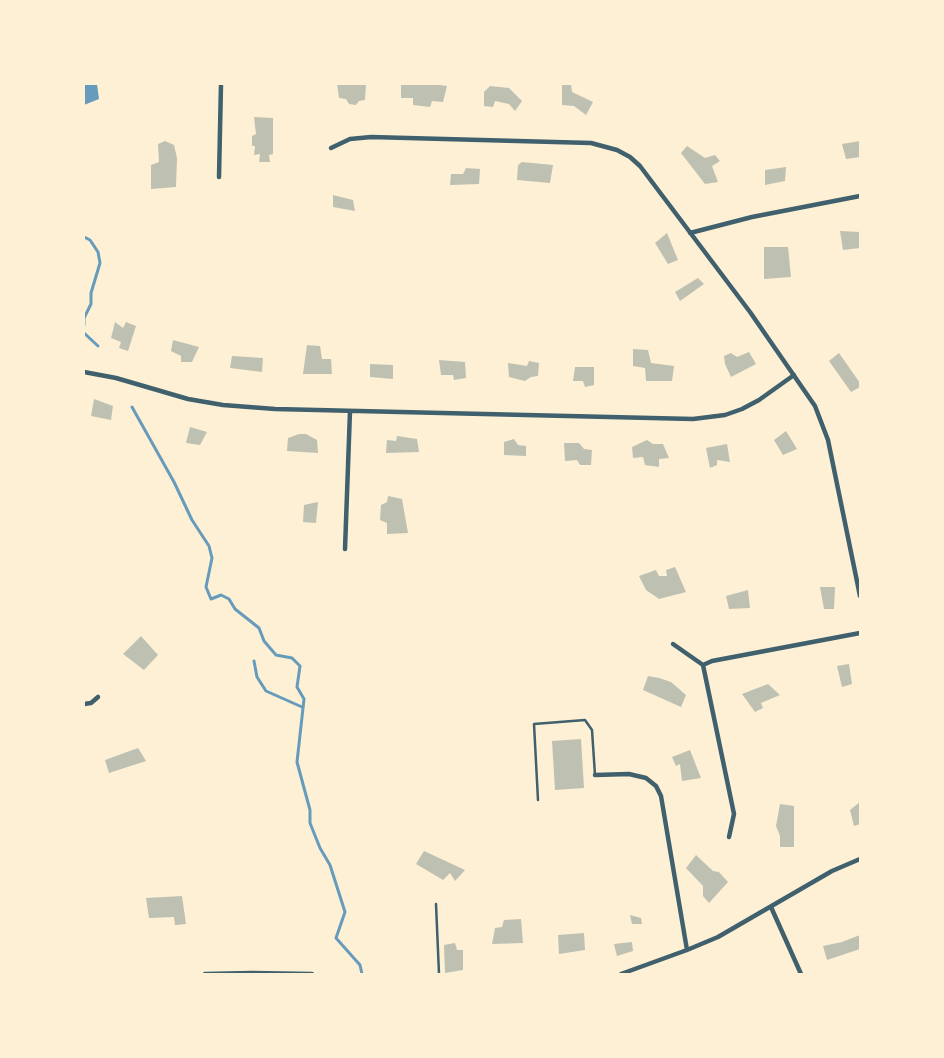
<!DOCTYPE html>
<html>
<head>
<meta charset="utf-8">
<style>
	body { margin:0 }
	#map { position:relative; width:944px; height:1058px; overflow:hidden; background:#fdf0d5; font-family:"Zilla Slab",serif }
	canvas { display:block }
	.frame { position:absolute; inset:0; border:85px solid #fdf0d5; pointer-events:none }
</style>
</head>
<body>
<div id="map">
<canvas width="944" height="1058"></canvas>
<div class="frame"></div>
</div>
<script>
const ctx = document.querySelector('canvas').getContext('2d');
ctx.lineJoin = 'round';
function fillPath(path, color) {
  ctx.fillStyle = color;
  ctx.fill(path, 'evenodd');
}
function poly(rows) {
  const path = new Path2D();
  for (const r of rows) {
    path.moveTo(r[0], r[1]);
    for (let i = 2; i < r.length; i += 2) path.lineTo(r[i], r[i + 1]);
  }
  return path;
}
function trace(path, color, width, dash) {
  ctx.strokeStyle = color;
  ctx.lineWidth = width;
  ctx.lineCap = dash ? 'butt' : 'round';
  ctx.setLineDash(dash || []);
  ctx.stroke(path);
}
fillPath(poly([
	[84,84,97,84,99,99,84,105]
]), '#669bbc');
trace(poly([
	[84,237,90,240,98,252,100,263,91,293,91,304,84,318,84,325],
	[84,333,98,346],
	[132,407,174,482,192,520,209,546,212,558,206,587,211,599,221,595,229,599,235,609,259,628,264,641,276,655,292,658,300,666,297,687,304,699,297,762,310,810,310,823,320,848,330,865,345,912,336,938,360,965,362,974],
	[254,661,257,677,266,691,302,707]
]), '#669bbc', 3);
fillPath(poly([
	[337,84,366,84,365,100,359,101,356,105,349,104,346,99,339,98],
	[401,84,433,84,447,86,443,102,432,101,430,107,413,105,413,98,401,98],
	[562,84,571,84,572,92,593,102,586,115,574,106,562,105],
	[490,86,509,88,522,101,515,111,509,104,495,101,493,107,484,106,484,92],
	[254,117,273,118,273,154,269,155,270,162,259,162,260,154,254,155,255,146,252,146,252,136,256,134],
	[165,141,174,145,177,158,176,187,151,189,151,165,159,162,158,144],
	[860,141,860,157,846,159,842,144],
	[687,146,705,158,715,155,720,161,712,166,718,182,705,184,681,153],
	[522,162,553,165,550,183,517,180,518,165],
	[786,167,785,181,765,185,765,170],
	[466,168,480,169,479,184,450,185,451,174,463,174],
	[333,195,353,200,355,211,333,207],
	[840,231,860,232,860,248,843,250],
	[667,233,678,260,668,264,655,243],
	[764,247,788,247,791,277,764,279],
	[698,278,704,284,680,301,675,292],
	[115,322,123,328,126,322,136,326,128,351,119,348,121,342,111,338],
	[173,340,199,347,192,362,181,362,181,356,171,351],
	[307,345,320,346,322,359,331,359,332,374,303,374],
	[633,349,648,350,651,363,674,366,672,381,646,381,645,368,633,366],
	[749,352,756,364,731,377,725,364,724,356,731,353,737,357],
	[839,353,860,383,860,387,851,392,829,361],
	[232,356,263,358,262,372,230,368],
	[439,360,465,362,466,378,454,380,453,375,441,375],
	[529,361,539,363,538,376,531,377,525,381,509,377,508,363,527,366],
	[370,364,393,365,393,379,370,377],
	[575,367,594,367,594,385,585,387,583,381,573,381],
	[94,399,113,406,111,420,91,416],
	[190,427,207,432,200,445,186,443],
	[786,431,797,449,783,455,774,440],
	[299,434,306,434,317,440,318,453,287,451,288,438],
	[397,436,417,439,419,452,386,453,387,440,396,441],
	[514,439,518,445,526,446,526,456,504,455,504,442],
	[647,440,653,444,663,444,669,458,659,459,659,467,645,465,643,457,633,458,632,447],
	[564,443,579,443,584,449,592,450,591,465,580,465,577,460,565,461],
	[727,444,730,462,717,460,717,465,710,468,706,448],
	[388,496,402,499,408,533,387,534,387,523,380,520,381,505,387,502],
	[318,502,316,523,303,522,304,505],
	[675,567,686,592,659,599,646,590,639,576,656,570,659,576,667,576,666,570],
	[820,587,835,587,834,609,824,609],
	[748,590,750,608,729,609,726,596],
	[141,636,158,655,144,670,123,654],
	[849,664,852,684,842,687,837,666],
	[648,676,659,678,671,682,686,695,681,707,643,690],
	[768,684,780,695,761,703,763,708,755,712,742,694],
	[581,739,584,788,555,790,552,741],
	[138,748,146,761,109,773,105,760],
	[690,750,701,778,682,781,680,764,676,766,672,757],
	[860,802,860,824,854,826,850,810],
	[780,804,794,806,794,847,780,847,780,836,776,826],
	[424,851,465,870,455,881,450,873,443,880,416,864],
	[696,855,713,871,719,872,728,882,709,903,703,896,703,886,686,868],
	[182,896,186,924,175,925,174,917,149,918,146,898],
	[630,915,641,918,642,924,632,924],
	[521,919,523,943,492,944,495,928,502,927,504,920],
	[584,933,585,950,559,954,558,935],
	[860,935,860,949,827,960,823,946,842,942],
	[632,942,633,951,617,956,614,944],
	[455,943,457,950,463,950,463,970,445,973,444,945]
]), '#bec0b2');
trace(poly([
	[538,800,534,724,585,720,592,730,595,775],
	[436,904,439,974]
]), '#3f606c', 2.5);
trace(poly([
	[331,148,350,139,371,137,591,143,617,150,630,157,640,166,750,312,815,406,828,440,860,596],
	[219,177,221,84],
	[690,233,752,217,860,196],
	[84,372,116,378,188,399,223,405,275,409,693,419,725,415,742,409,759,400,794,375],
	[345,549,350,411],
	[673,644,703,665,712,661,860,633],
	[703,665,734,814,729,837],
	[84,704,91,703,98,697],
	[595,775,629,774,646,778,656,786,661,796,687,950],
	[771,907,801,974],
	[205,974,252,973,312,974],
	[621,974,687,950,718,937,832,871,860,859]
]), '#3f606c', 4.5);
</script>
</body>
</html>
